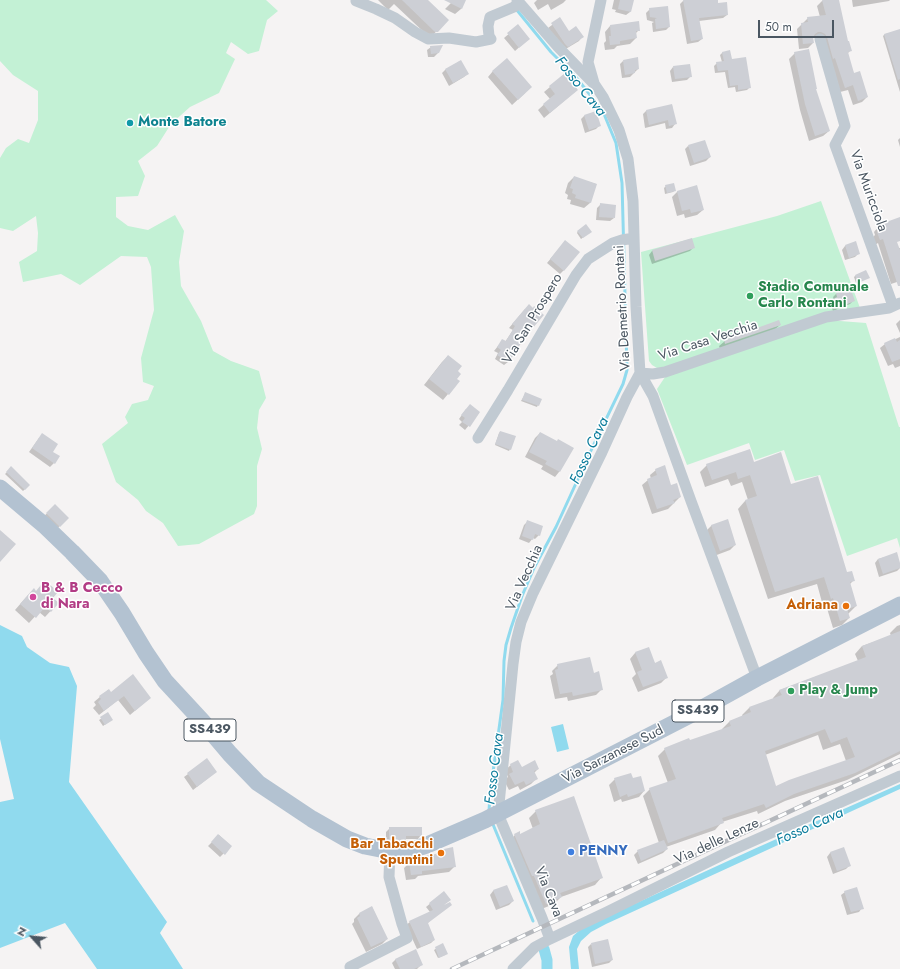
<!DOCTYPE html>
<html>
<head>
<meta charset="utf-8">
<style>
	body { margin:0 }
	#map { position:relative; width:900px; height:969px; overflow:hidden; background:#f5f3f3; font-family:Jost,sans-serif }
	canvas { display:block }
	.north { position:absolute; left:12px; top:917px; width:40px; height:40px; -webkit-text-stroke:3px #fff; paint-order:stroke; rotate:297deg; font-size:11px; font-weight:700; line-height:16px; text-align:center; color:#4a5661 }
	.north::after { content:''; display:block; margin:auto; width:14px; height:18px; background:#4a5661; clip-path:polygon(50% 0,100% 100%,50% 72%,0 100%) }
	.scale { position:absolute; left:758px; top:20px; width:76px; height:18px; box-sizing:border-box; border:2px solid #4a5661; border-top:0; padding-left:5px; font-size:12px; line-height:14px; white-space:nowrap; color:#4a5661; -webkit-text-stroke:3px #fff; paint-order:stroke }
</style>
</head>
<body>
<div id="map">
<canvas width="900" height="969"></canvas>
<div class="north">N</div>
<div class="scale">50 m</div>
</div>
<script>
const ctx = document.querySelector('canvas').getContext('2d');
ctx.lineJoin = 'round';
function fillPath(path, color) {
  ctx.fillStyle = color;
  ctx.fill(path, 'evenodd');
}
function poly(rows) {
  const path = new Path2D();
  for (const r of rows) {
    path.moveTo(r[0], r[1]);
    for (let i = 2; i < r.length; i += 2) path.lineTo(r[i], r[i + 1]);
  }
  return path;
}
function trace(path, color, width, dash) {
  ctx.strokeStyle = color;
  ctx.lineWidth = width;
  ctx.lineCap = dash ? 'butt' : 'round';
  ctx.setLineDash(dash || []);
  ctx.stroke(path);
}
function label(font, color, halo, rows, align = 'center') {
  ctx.font = font + ' Jost,sans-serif';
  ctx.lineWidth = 3;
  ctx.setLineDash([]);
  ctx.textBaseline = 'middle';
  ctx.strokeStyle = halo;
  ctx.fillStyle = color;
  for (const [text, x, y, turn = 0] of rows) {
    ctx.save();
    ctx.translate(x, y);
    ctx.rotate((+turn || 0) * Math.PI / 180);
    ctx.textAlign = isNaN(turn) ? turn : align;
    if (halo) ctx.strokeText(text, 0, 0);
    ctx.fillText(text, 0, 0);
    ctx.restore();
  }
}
fillPath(poly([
	[0,0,266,0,278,11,267,20,259,51,248,54,231,42,226,53,235,59,219,93,190,107,171,124,157,146,138,161,145,176,138,196,116,197,116,217,128,226,148,230,175,215,184,231,179,262,181,286,201,321,213,351,231,361,259,371,266,398,259,410,257,428,262,449,257,466,257,506,254,514,199,544,178,546,163,523,146,511,138,500,116,482,102,444,128,423,125,417,132,404,148,400,154,386,143,382,141,358,154,310,151,267,147,257,121,256,80,285,61,274,23,282,19,262,37,251,38,233,36,216,13,231,0,228,0,158,6,148,18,139,29,143,38,120,38,91,13,75,0,61],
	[821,201,860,308,662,368,657,368,652,365,649,361,641,252,777,216],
	[827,320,866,323,899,427,900,427,900,548,897,538,847,556,820,475,795,481,784,450,755,460,749,443,687,465,657,389,665,377]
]), '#c3f1d5');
fillPath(poly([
	[0,625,22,636,27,647,50,663,69,667,77,686,69,782,167,922,160,933,183,969,97,969,65,923,0,948,0,802,14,799,0,739],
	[563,724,569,749,557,752,551,727],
	[900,784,900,789,606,924,591,932,581,941,577,949,579,969,571,969,569,947,573,936,582,928,754,849]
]), '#90daee');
fillPath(poly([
	[378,0,426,0,447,20,431,37,429,37,394,4,388,10],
	[452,0,465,0,461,9,455,14,445,9,453,1],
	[537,0,566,0,563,3,551,10,548,4,538,10,534,3],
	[614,0,633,0,630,12,626,15,615,12,616,10,612,9],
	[687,0,717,0,717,4,727,15,723,18,699,21,702,39,698,42,687,44,680,4,683,1],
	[826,0,838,0,847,42,851,50,847,54,854,74,867,97,862,102,853,105,848,90,840,92,816,37,812,37,813,43,808,48,799,49,797,29,808,18,820,17,817,6,822,1],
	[852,0,890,0,889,1,853,7],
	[650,9,669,27,666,30,653,32,652,23,654,22,647,20,646,13],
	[560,19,569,32,582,37,579,41,564,50,548,28],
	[518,26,525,42,515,51,504,38],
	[610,26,639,30,635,34,636,38,630,44,617,46,614,49,605,50,604,43,606,41,605,32],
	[900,32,900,92,883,36,885,34],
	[431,47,438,53,434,57,428,57,427,50],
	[723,52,732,60,750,87,747,90,736,92,735,87,728,88,725,72,715,73,714,66,717,63,722,62,720,55],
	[795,53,815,89,829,131,823,136,809,141,800,110,789,59],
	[460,61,467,74,464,77,449,86,442,73,445,70],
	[623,61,638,69,630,77,622,78,620,64],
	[673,67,691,76,687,80,672,82,670,71],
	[493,71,525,93,512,105,488,77],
	[550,87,577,90,544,118,538,110,550,99,544,92],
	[672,105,675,124,672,128,666,129,665,123,645,128,643,114,646,111],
	[595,112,600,125,596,129,585,133,581,119,584,116],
	[900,138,900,147,898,140],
	[688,146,710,157,706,161,690,166,685,149],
	[574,177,596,184,590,203,584,208,570,204,571,200,567,199,568,195,565,193,568,183],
	[666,186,674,191,673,192,665,194,664,188],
	[678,191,703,210,697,215,685,218,684,214,677,216,672,197],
	[600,205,614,218,610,221,596,220,597,208],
	[879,226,898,248,900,248,900,281,891,284,878,243,875,245,872,238,875,235,874,232],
	[578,231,589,233,581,239,577,233],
	[855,243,859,253,855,257,845,260,842,250,845,246],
	[562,245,564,270,560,274,547,263],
	[694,247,690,251,652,264,649,255,652,251],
	[866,271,868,278,856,283,854,277,855,276],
	[836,294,854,300,850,304,833,311,830,303,834,300,833,297],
	[525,309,525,336,508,362,504,365,495,359,498,353,494,351,502,341,505,342,513,330,509,328],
	[900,320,900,333,896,324],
	[780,325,774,330,720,349,719,346,725,341],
	[900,337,900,366,895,368,893,364,888,366,880,348,885,344],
	[448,356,456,371,448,394,443,400,424,385,442,362],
	[525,394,540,400,537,407,521,401],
	[466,409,479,413,465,430,459,425,462,422,459,419],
	[500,432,510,449,509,451,495,445,499,433],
	[540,433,557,442,572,448,559,472,555,477,541,469,543,466,525,457,535,438],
	[39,438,52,452,54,463,50,467,29,452],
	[754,463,791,485,846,573,854,580,850,584,856,606,848,614,849,618,842,625,833,628,826,605,823,606,817,584,768,599,738,509,745,501,748,500,742,482,731,486,728,479,705,487,700,472,707,465],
	[11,468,29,485,23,491,5,474],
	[656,470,680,497,668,509,652,514,642,485,648,480,651,479,650,475],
	[55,506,67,518,56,530,43,517],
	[527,522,539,535,535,539,533,538,529,543,519,539,524,525],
	[712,525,735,545,730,550,714,556,706,531],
	[896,554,900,568,897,571,879,577,875,563,878,559],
	[36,592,51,598,58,603,45,617,39,612,29,623,15,610,28,595],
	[900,625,900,754,847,780,785,801,758,814,757,811,722,822,715,830,666,847,667,849,663,853,638,864,634,855,638,851,659,843,643,796,650,789,668,783,658,756,665,749,723,730,722,729,729,722,743,717,742,715,749,708,773,699,773,698,780,690,858,661,855,654,862,646,891,636,890,633,897,626],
	[818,735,823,750,840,744,846,761,776,788,765,755],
	[648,648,655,664,666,678,661,683,638,692,632,678,636,674,630,659,635,653],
	[558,665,593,674,602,689,596,695,568,701,567,697,555,699,550,676,553,674,552,671],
	[108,690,111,693,150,698,130,715,118,700,99,715,93,708,96,705,94,702],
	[108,714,110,721,103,726,99,720],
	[207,760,212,775,193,790,184,777],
	[511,765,521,768,538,769,534,773,537,778,531,784,520,790,518,786,509,790,504,780,508,777,505,770],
	[615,779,632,780,644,791,639,797,622,802,621,799,614,802,609,785],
	[536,811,601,878,595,885,561,897,554,904,539,910,508,842,515,835,520,835,533,829,529,818],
	[390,828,421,835,418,839,405,839,405,840,401,844,386,844,386,832],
	[219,835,231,846,220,857,208,846],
	[843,848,850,865,846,869,833,874,827,857,830,853],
	[437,853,455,866,449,872,418,876,415,879,406,880,404,868,410,862,434,855],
	[506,886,513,901,509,905,496,910,490,895,493,891],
	[444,892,443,906,427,924,434,940,431,943,417,949,406,925,410,922,430,912,426,907],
	[845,892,862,908,859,912,847,915,841,895],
	[372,907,387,939,382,944,366,952,352,924,354,922,354,919,359,914],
	[591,944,612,960,609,963,592,967,588,947],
	[442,945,445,955,438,958,434,950],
	[396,959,421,965,417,969,395,969,392,963]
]), '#0003');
trace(poly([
	[489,811,490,794,503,700,504,661,506,645,511,628,522,596,534,568,556,527,594,444,623,384,627,370,622,183,616,143,604,114,595,101,575,76,551,52,516,9],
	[492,822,533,921]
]), '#90daee', 3);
trace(poly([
	[544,949,547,960,547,969]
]), '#90daee', 11);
fillPath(poly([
	[402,0,428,0,449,20,438,32,435,32],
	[444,0,466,0,462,9],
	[620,0,634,0,631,12,618,9],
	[683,0,718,0,718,3,727,2,728,15,699,18,703,39,691,41],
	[822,0,839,0,848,41,849,41,852,51,848,52,854,73,860,71,868,97,858,101,853,85,845,88,835,58,833,59,827,37,825,34,821,32,818,32,815,34,813,37,814,43,803,44,801,23,808,22,807,17,826,15],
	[668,6,670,27,656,29,655,19,657,18,650,17,649,8],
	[560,17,569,31,576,26,584,37,568,47,565,44,551,23],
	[639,21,640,31,636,31,637,38,620,41,620,44,610,45,609,36,611,36,610,25],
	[518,24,530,39,519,48,507,33],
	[900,29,900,79,898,80,884,34],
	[443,45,439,53,431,54,430,46],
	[809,49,817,89,816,89,830,131,815,136,805,104,794,52],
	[730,50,732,59,746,57,751,88,738,90,738,85,730,86,728,70,718,71,716,62,724,61,722,52],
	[638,57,639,69,635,70,635,73,625,75,623,60],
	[507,58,532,87,518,100,492,71],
	[461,60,469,74,453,83,445,69],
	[690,64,692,77,675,79,673,66],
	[565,73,578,90,550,113,543,104,555,94,549,86],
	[672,104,677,124,669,126,668,120,649,125,646,110],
	[596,111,601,126,589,130,584,115],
	[705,140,711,157,694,163,688,145],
	[574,176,597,184,591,203,575,198,576,195,572,193,573,189,570,188],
	[674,183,676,191,667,193,665,185],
	[697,185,704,210,691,213,690,209,682,211,677,191],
	[600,203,616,205,615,218,599,217],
	[900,217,900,241,897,242,900,250,900,286,898,286,883,239,880,240,877,232,880,231,878,225],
	[586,224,592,232,583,238,577,231],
	[692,238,695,248,655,261,652,250],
	[565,240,580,252,564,271,550,259],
	[856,241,860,254,849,258,845,245],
	[866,270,870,278,858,283,855,275],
	[850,287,855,301,837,308,833,299,837,297,836,293],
	[529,304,533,308,534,306,544,315,525,337,509,362,497,355,501,350,497,347,502,339,506,341,515,326,512,324],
	[779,320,781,325,725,344,724,340],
	[895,338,897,342,900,340,900,359,892,362,884,343],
	[448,355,462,366,458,371,461,374,457,379,460,381,449,395,429,379],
	[525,392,542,399,539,406,522,400],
	[470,404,480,412,470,427,462,422,465,418,461,415],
	[500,431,516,436,511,450,495,444],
	[540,432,557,441,558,439,574,448,560,472,545,464,547,461,529,452],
	[42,433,58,444,53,452,60,456,55,464,32,448],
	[750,449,754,462,781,452,791,484,818,476,847,572,852,571,855,581,850,582,857,606,847,609,850,618,840,621,833,598,831,599,824,577,775,592,745,500,757,496,750,475,738,479,736,472,712,480,706,464],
	[665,465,671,485,677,483,681,497,673,500,675,503,657,509,647,479,657,475,655,469],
	[11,466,30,485,25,490,6,472],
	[55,504,69,518,60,527,46,513],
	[728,519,736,545,720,551,711,525],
	[527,520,543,526,540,536,535,534,533,540,522,536],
	[0,530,16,544,0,562],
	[897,552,900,563,900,568,883,574,878,559],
	[45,580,58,592,53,598,59,603,51,612,45,607,36,618,20,604,34,588,36,591],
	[900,631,900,751,855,773,794,794,766,808,764,804,722,818,724,823,668,843,649,788,676,779,664,748,689,738,690,740,731,726,729,721,751,712,749,707,782,695,779,690,866,657,862,646],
	[825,729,831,743,847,737,855,757,789,780,776,786,765,751],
	[649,647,655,663,661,660,668,678,643,687,637,672,642,670,635,652],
	[590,657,594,673,599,671,603,690,573,696,572,692,560,694,555,670,558,669,557,664],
	[133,674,151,698,135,711,124,696,104,711,98,702,101,699,99,696,109,689,111,692],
	[108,712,113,720,105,725,100,717],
	[207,758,217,772,197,787,187,773],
	[518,760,522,767,535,760,539,769,534,771,538,779,526,785,524,781,515,785,509,774,513,772,510,764],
	[631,773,633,778,641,776,645,791,628,797,627,794,620,797,614,778],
	[574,796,603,878,560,893,562,897,546,904,534,876,532,876,514,834,520,831,520,834,540,824,535,810],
	[389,827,422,827,422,836,406,836,406,840,389,841],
	[218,834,232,846,225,855,211,842],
	[664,840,668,849,641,861,637,850],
	[453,847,456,867,422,871,422,874,411,875,409,861,428,855,437,854,437,852,444,849],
	[844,847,851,866,837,871,830,852],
	[507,885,514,901,500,907,493,890],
	[857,887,864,909,851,912,844,891],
	[444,891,451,900,444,905,450,902,452,905,428,923,435,940,421,947,409,921,433,910,429,903],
	[372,906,388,939,371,947,357,918,360,916,359,913],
	[608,939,613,960,595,964,591,943],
	[443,943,448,954,439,958,435,947],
	[416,949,423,965,414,969,400,969,395,959]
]), '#cdcfd5');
trace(poly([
	[517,0,558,47,595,85,603,97,619,130,628,159,633,201,636,307,640,373,653,396,691,501,757,678],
	[356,1,376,9,395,18,415,32,428,39,449,38,476,42,491,39,489,36,488,26,490,17,514,7,519,2],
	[820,39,845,126,835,145,893,306],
	[594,83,588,62,601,0],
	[478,438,508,390,576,275,588,259,613,243,622,240,634,238],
	[550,939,542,918,498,814,513,664,516,642,521,622,533,593,602,452,627,397,640,373,653,374,665,372,826,317,889,308,900,303],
	[350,967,407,938,402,924,389,877,390,851],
	[513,969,535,947,550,939,607,912,728,852,900,776]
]), '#c1cad2', 11);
trace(poly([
	[0,488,44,525,72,552,100,581,122,613,146,653,165,681,202,721,230,754,258,783,312,819,347,839,365,846,390,851,409,851,427,845,485,820,690,715,757,678,900,605]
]), '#b3c2d1', 17);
const rail = poly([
	[452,969,900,760]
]);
trace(rail, '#b5b8bd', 4.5);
trace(rail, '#fff', 3, [9]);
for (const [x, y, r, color] of [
	[130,123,4,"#0f9aa8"],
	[750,296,4,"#2e9e5b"],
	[33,597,4,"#d1479c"],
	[846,606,4,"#e8710a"],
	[791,691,4,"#2e9e5b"],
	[571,852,4,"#3f7fe0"],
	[441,853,4,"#e8710a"]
]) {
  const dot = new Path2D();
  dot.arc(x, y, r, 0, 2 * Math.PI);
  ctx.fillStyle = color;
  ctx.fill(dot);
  trace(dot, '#fff', 1.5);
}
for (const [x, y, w] of [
	[698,711,52],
	[210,730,52]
]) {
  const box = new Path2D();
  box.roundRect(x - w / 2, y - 11, w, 22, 3);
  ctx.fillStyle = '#fff';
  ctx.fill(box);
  trace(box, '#4a5661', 1);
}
label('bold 13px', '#4a5661', null, [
	["SS439",698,711],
	["SS439",210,730]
]);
label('bold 14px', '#0d838f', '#fff', [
	["Monte Batore",138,123]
], 'left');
label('14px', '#4a5661', '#fff', [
	["Via Muricciola",868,191,70],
	["Via Demetrio Rontani",623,308,-93],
	["Via San Prospero",533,319,-59],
	["Via Casa Vecchia",708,341,-18],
	["Via Vecchia",525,578,-66],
	["Via Sarzanese Sud",613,755,-27],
	["Via delle Lenze",717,842,-25],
	["Via Cava",548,892,68]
]);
label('bold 14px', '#27864d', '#fff', [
	["Stadio Comunale",758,288],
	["Carlo Rontani",758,304],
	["Play & Jump",799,691]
], 'left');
label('bold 14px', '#b23c85', '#fff', [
	["B & B Cecco",41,589],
	["di Nara",41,605]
], 'left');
label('bold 14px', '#c56008', '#fff', [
	["Adriana",838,606],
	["Bar Tabacchi",433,845],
	["Spuntini",433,861]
], 'right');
label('bold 14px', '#366cbe', '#fff', [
	["PENNY",579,852]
], 'left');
label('italic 15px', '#0c7c9b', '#fff', [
	["Fosso Cava",580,87,51],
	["Fosso Cava",590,451,-65],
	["Fosso Cava",495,769,-83],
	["Fosso Cava",810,827,-24]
]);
</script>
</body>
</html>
